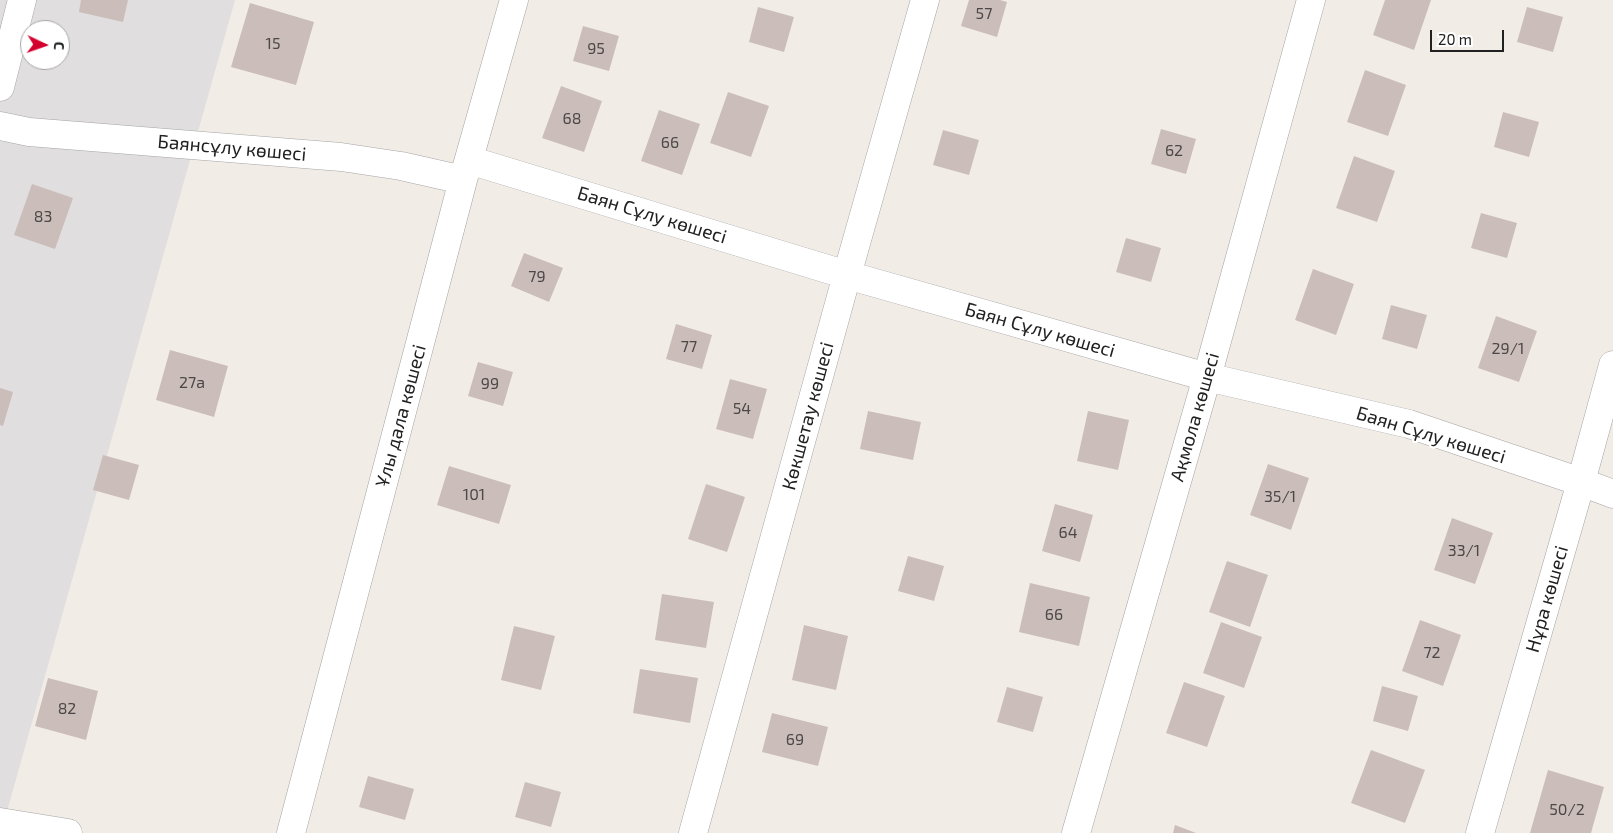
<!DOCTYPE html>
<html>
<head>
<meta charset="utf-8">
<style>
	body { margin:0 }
	#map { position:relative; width:1613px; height:833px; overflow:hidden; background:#f2ece7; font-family:"Exo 2",sans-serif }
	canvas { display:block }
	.north { position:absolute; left:20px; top:20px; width:50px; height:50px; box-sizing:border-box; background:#fff; border:1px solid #a6a6a6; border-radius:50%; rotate:93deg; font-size:14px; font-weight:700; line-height:20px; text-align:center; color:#212121 }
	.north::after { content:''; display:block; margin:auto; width:18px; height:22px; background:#d3002e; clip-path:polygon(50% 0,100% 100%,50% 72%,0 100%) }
	.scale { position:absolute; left:1430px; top:30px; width:74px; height:22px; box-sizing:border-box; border:2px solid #212121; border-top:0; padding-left:6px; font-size:15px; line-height:18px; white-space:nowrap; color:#212121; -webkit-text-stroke:4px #fff; paint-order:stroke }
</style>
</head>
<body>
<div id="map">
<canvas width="1613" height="833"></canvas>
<div class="north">С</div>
<div class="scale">20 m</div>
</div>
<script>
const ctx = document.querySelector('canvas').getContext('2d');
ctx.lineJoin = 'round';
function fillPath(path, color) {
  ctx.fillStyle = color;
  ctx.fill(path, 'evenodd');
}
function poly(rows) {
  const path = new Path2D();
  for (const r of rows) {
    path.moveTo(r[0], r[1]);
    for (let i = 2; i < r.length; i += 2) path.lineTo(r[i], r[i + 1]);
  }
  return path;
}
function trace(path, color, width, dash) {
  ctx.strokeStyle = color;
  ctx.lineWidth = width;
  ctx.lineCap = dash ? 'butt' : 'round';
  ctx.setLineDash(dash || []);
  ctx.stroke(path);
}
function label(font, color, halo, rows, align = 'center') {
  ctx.font = font + ' "Exo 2",sans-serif';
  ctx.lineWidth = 4.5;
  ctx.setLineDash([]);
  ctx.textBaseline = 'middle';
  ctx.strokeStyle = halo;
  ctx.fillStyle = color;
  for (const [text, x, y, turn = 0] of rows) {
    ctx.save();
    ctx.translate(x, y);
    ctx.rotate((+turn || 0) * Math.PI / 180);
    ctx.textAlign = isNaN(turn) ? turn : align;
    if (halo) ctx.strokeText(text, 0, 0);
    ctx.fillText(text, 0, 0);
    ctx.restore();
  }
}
fillPath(poly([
	[0,0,235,0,4,822,0,821],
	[30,30,60,30,60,60,30,60]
]), '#e0dedf');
fillPath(poly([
	[81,0,128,0,123,22,79,12],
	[969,0,1000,0,1007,2,997,37,961,26],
	[1385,0,1431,0,1414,50,1373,35],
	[250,3,314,22,296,85,231,67],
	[758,7,794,17,784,52,749,42],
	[1527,7,1563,17,1553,52,1517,42],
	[583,26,619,36,609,71,573,61],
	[1365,70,1406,85,1388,136,1347,122],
	[561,86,602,101,584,152,542,138],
	[728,92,769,106,751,157,710,143],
	[659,110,700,124,682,175,641,161],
	[1503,112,1539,122,1529,157,1494,147],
	[1161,129,1196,139,1186,174,1151,164],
	[943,130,979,140,969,175,933,165],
	[1354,156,1395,171,1377,222,1336,208],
	[32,184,73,198,55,249,14,235],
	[1481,213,1517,223,1507,258,1471,248],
	[1126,238,1161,248,1151,282,1116,272],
	[524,253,563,268,549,302,511,286],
	[1313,269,1354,284,1336,335,1295,320],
	[1391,305,1427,315,1417,349,1382,339],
	[1496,316,1537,331,1519,382,1478,368],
	[676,324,712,335,702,369,666,359],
	[170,350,228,366,214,417,156,400],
	[478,362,513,372,503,406,468,396],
	[730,379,767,389,753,439,716,429],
	[0,388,13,392,3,426,0,425],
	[868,411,921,422,913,460,860,449],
	[1088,411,1129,420,1118,470,1077,461],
	[103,455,139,465,129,500,93,490],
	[1268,464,1309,478,1291,530,1250,515],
	[449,466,511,485,499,524,437,505],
	[706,484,745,497,727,552,688,539],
	[1055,504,1093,515,1080,562,1042,551],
	[1452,518,1493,533,1475,584,1434,570],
	[908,556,944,566,934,601,898,591],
	[1227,561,1268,575,1250,627,1209,612],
	[1030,583,1090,597,1079,646,1019,632],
	[662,594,714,602,706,648,655,640],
	[1420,620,1461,635,1443,686,1402,671],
	[1221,622,1262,637,1244,688,1203,673],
	[804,625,848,636,836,690,792,680],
	[514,626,555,636,541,690,501,680],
	[640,669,698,678,690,723,633,713],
	[48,678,98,691,86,740,35,726],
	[1184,682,1225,696,1207,747,1166,733],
	[1382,686,1418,696,1408,731,1373,721],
	[1007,687,1043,697,1033,732,997,722],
	[772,713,828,727,818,766,762,752],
	[1371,750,1425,770,1405,823,1351,803],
	[1548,770,1604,787,1591,833,1530,833],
	[368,776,414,789,405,820,359,807],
	[525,782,561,792,551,827,515,817],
	[1175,825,1196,833,1173,833]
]), '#cbbdba');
const minor = poly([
	[0,87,22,0],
	[0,126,29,132,341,157,401,166,463,180],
	[469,160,847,275,1207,377,1409,424,1581,482,1613,494],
	[0,822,68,833],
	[291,833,463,180,514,0],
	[693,833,847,275,925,0],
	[1076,833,1207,377,1311,0],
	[1480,833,1581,482,1613,365]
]);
trace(minor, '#a5a5a5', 29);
trace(minor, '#fff', 28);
label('16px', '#4c4847', null, [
	["57",984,14],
	["15",273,44],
	["95",596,49],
	["68",572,119],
	["66",670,143],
	["62",1174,151],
	["83",43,217],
	["79",537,277],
	["77",689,347],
	["29/1",1508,349],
	["27а",192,383],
	["99",490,384],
	["54",742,409],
	["101",474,495],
	["35/1",1280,497],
	["64",1068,533],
	["33/1",1464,551],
	["66",1054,615],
	["72",1432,653],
	["82",67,709],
	["69",795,740],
	["50/2",1567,810]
]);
label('19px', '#212121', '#fff', [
	["Баянсұлу көшесі",232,148,5],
	["Баян Сұлу көшесі",652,215,17],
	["Баян Сұлу көшесі",1040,330,16],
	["Ұлы дала көшесі",401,416,-75],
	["Көкшетау көшесі",808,416,-75],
	["Ақмола көшесі",1195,417,-74],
	["Баян Сұлу көшесі",1431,435,17],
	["Нұра көшесі",1547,599,-74]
]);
</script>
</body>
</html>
